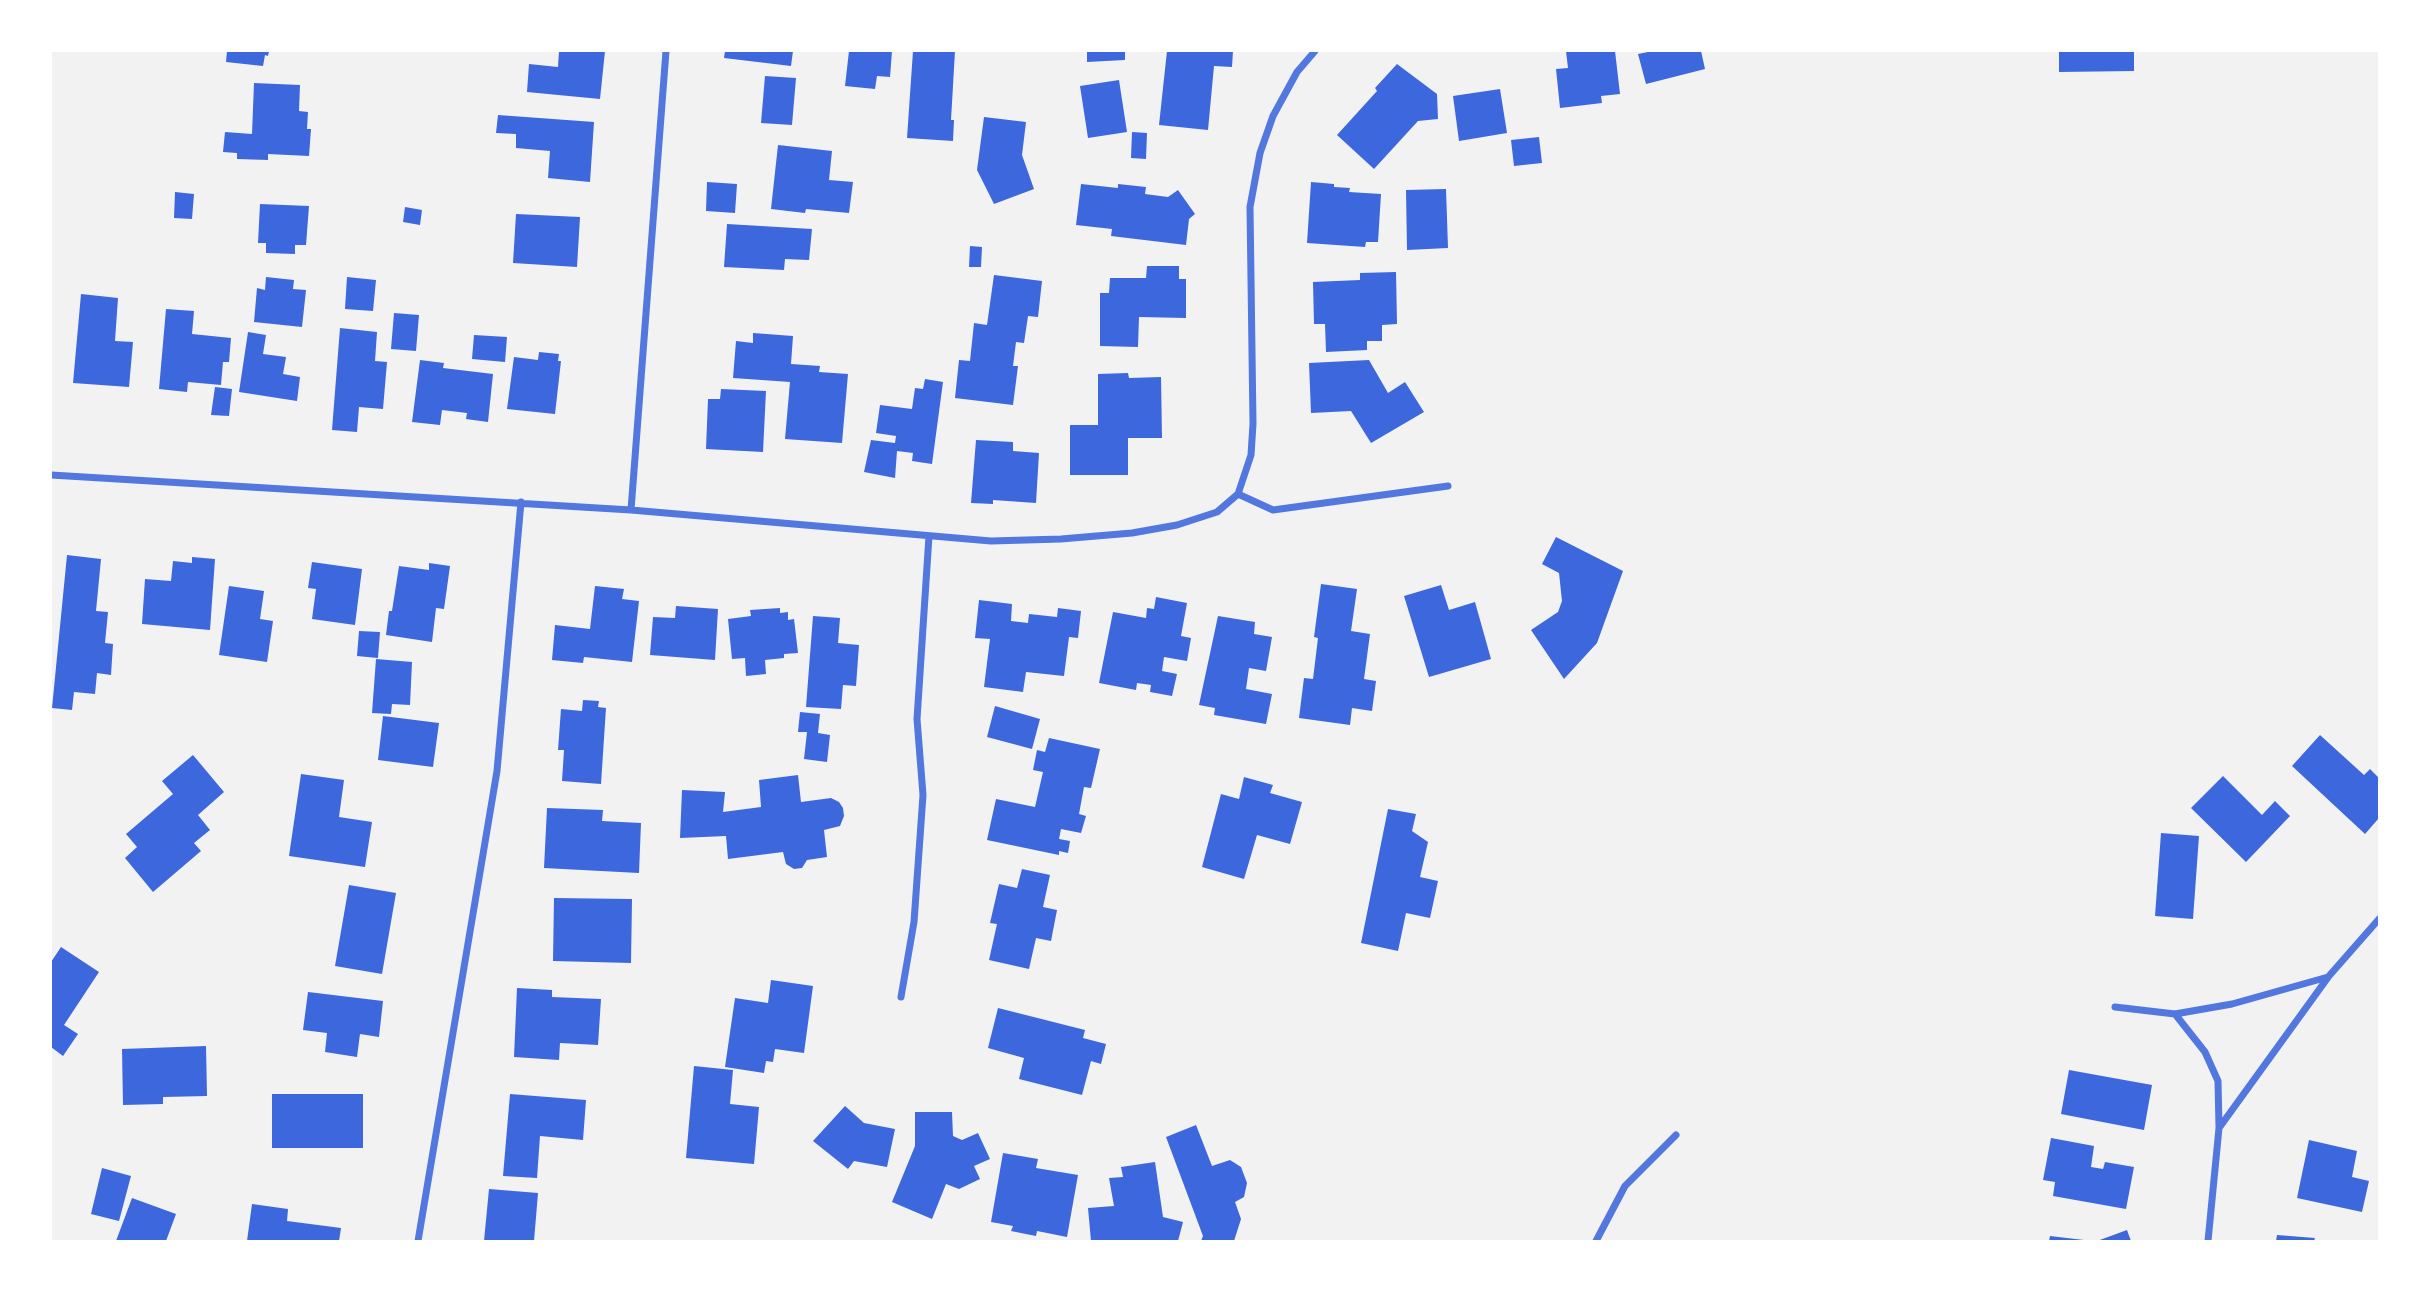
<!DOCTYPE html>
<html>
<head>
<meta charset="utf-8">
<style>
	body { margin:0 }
	#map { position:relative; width:2430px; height:1292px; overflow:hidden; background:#f2f2f2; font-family:Helvetica,sans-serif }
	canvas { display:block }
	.frame { position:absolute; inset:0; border:52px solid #fff; pointer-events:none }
</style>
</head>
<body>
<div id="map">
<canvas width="2430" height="1292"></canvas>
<div class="frame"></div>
</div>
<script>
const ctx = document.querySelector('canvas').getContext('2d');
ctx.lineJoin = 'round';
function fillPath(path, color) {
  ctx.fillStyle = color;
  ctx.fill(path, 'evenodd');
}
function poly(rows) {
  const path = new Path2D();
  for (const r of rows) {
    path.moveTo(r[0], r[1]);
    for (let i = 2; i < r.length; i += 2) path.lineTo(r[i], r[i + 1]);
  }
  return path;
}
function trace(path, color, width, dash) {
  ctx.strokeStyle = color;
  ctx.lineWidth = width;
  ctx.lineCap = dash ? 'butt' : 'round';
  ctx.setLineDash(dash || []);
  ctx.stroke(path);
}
fillPath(poly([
	[227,51,269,51,268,56,265,55,263,66,226,62],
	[559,51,605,51,600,99,527,92,529,64,558,67],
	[725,51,793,51,791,66,724,58],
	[849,51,892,51,890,77,877,76,875,89,845,86],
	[913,51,955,51,951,120,954,120,953,141,907,138],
	[1087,51,1125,51,1125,60,1087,62],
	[1167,51,1233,51,1232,67,1214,66,1208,130,1159,125],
	[1566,51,1615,51,1620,94,1601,96,1602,103,1560,108,1556,69,1568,68],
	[1653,51,1701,51,1705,69,1646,84,1638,54],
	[2059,51,2134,51,2134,71,2059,72],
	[1397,64,1437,94,1438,119,1418,121,1374,169,1337,135,1377,91,1375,88],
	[765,76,796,78,792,125,761,123],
	[1119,80,1127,132,1088,138,1080,86],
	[254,83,300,85,299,111,308,112,307,129,311,129,309,156,268,154,268,160,237,159,237,153,223,152,225,132,252,134],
	[1500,89,1507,133,1459,141,1453,96],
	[498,115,594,122,590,182,548,178,550,151,516,148,516,134,496,133],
	[984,117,1026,122,1022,155,1034,189,994,204,977,170],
	[1132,132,1147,133,1146,159,1131,158],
	[1539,137,1542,163,1514,166,1511,140],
	[778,145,832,151,829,180,853,182,849,213,806,209,805,213,771,209],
	[707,182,737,184,735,213,706,211],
	[1311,182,1334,184,1334,187,1350,188,1349,192,1381,194,1378,242,1366,242,1365,247,1307,243],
	[1081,184,1118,188,1118,184,1146,187,1145,194,1168,197,1178,190,1195,214,1189,219,1186,245,1111,236,1112,229,1076,225],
	[1446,189,1448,248,1407,250,1406,190],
	[175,192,194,194,192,219,174,218],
	[260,204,309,206,306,245,295,245,295,254,266,253,266,243,258,243],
	[405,207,422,210,420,225,403,222],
	[516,214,580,217,577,267,513,263],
	[727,224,812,229,809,260,785,259,784,270,724,267],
	[970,246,982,247,981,267,969,267],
	[1147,266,1179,266,1179,279,1186,279,1186,318,1139,317,1138,347,1100,346,1100,293,1109,293,1110,278,1146,278],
	[1396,272,1397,324,1382,325,1382,341,1367,341,1367,350,1326,352,1325,324,1314,324,1313,282,1360,280,1360,273],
	[994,275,1042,281,1038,317,1028,316,1024,343,1016,342,1013,366,1018,366,1013,405,955,398,959,360,970,361,974,323,987,325],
	[266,277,294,280,293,289,306,290,302,327,254,322,257,288,265,290],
	[347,277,376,280,373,311,345,309],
	[81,294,118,298,115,341,133,342,129,387,73,383],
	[166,309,194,311,192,334,231,338,229,362,223,362,221,385,188,382,187,392,159,389],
	[394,313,419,315,416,351,391,349],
	[340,328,377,332,375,361,387,362,383,409,359,407,357,432,332,430],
	[248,332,266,335,263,354,286,357,283,374,300,377,297,401,239,392],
	[753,333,793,336,791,364,820,366,819,372,848,374,842,443,785,439,790,382,733,378,736,341,753,343],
	[474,335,507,337,505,362,472,359],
	[539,352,559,354,558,361,561,361,555,414,507,409,514,357,538,360],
	[420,360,444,363,443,368,493,374,488,422,466,419,467,413,442,410,440,425,412,422],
	[1369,360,1388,393,1405,382,1424,412,1371,443,1351,411,1311,413,1309,363],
	[1128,373,1129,378,1161,377,1162,438,1128,438,1128,475,1070,475,1070,425,1098,425,1098,374],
	[925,379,943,382,932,464,912,461,913,453,897,451,895,478,864,472,871,440,895,443,896,436,876,433,880,405,912,409,915,388,923,389],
	[215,387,232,389,229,416,211,415],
	[721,389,766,391,763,452,706,449,708,399,720,399],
	[976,440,1013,442,1013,451,1039,453,1036,503,993,500,993,504,971,503],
	[1556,537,1623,571,1597,643,1564,679,1531,630,1558,612,1562,601,1559,573,1542,564],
	[67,555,101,559,96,611,108,612,105,643,113,644,111,675,97,673,95,694,74,692,72,710,52,708],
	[192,557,215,559,210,630,142,624,145,579,171,581,173,561,192,563],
	[312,562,362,569,355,625,312,619,316,589,308,588],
	[429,563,450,566,444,609,436,608,432,642,386,635,389,611,392,611,399,566,429,570],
	[1321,584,1357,589,1351,631,1370,634,1364,679,1376,681,1372,711,1352,708,1350,725,1299,718,1304,678,1313,679,1318,638,1314,637],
	[1441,585,1449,610,1475,602,1491,659,1429,677,1404,596],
	[229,586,264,591,260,619,273,621,267,662,219,655],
	[595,586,624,589,622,599,639,601,632,662,584,657,583,663,552,660,555,625,590,629],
	[1156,597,1187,603,1181,636,1191,638,1187,661,1164,657,1162,671,1177,674,1172,696,1150,692,1151,685,1137,683,1136,690,1099,683,1113,612,1146,618,1147,608,1154,609],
	[979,600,1012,604,1011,621,1028,623,1029,614,1057,617,1058,608,1081,611,1078,638,1069,637,1064,676,1026,672,1023,692,984,687,990,639,975,638],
	[676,606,718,609,715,660,650,655,653,617,675,618],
	[780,608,780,613,788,612,788,620,794,619,798,653,784,654,784,658,765,660,766,674,746,676,745,658,732,659,728,619,751,616,750,610],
	[813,616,840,618,838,643,859,645,856,686,843,685,841,709,806,707],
	[1218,616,1255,622,1254,634,1272,637,1266,671,1249,668,1246,689,1272,694,1266,724,1214,715,1215,708,1199,705],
	[359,631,380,632,378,658,357,656],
	[376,659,412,662,410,705,392,704,391,714,372,713],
	[583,700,599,701,598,707,606,708,601,784,562,781,564,750,558,750,561,709,582,711],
	[995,706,1040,719,1032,749,987,737],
	[800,712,820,714,818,733,830,735,827,762,804,759,807,732,798,732],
	[383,716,439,723,433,767,378,760],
	[2320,735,2364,775,2370,769,2379,778,2379,818,2365,834,2292,766],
	[1049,738,1100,749,1091,788,1084,787,1079,814,1086,816,1081,833,1061,829,1059,839,1070,841,1068,853,1059,851,1059,855,987,840,996,799,1035,807,1043,772,1033,770,1037,750,1045,752],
	[193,755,224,792,198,815,210,830,194,843,201,851,153,892,125,858,137,847,126,834,173,794,162,781],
	[301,774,344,780,339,817,372,822,365,867,289,856],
	[798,775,801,802,831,798,839,802,843,808,844,816,840,826,824,830,827,857,807,860,802,868,794,869,786,864,783,852,728,859,726,836,680,838,682,790,725,792,723,812,761,807,759,780],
	[2223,776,2262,815,2275,801,2290,816,2246,862,2191,808],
	[1244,777,1273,785,1270,793,1302,802,1290,844,1257,835,1244,879,1202,867,1221,794,1239,799],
	[547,808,603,810,602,821,641,823,639,873,544,868],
	[1388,809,1416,814,1412,831,1428,842,1420,877,1438,881,1430,918,1406,913,1398,951,1361,943],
	[2161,833,2199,836,2193,919,2155,916],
	[1022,869,1050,875,1043,907,1057,910,1051,941,1036,938,1029,969,989,960,997,924,990,923,999,884,1017,888],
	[349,885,396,893,382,974,335,966],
	[554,898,632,899,631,963,553,961],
	[61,947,99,972,64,1025,78,1034,63,1056,51,1047,51,962],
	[771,980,813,986,804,1053,775,1049,773,1062,766,1061,764,1073,725,1067,735,998,768,1003],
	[517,988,552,990,552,997,601,999,598,1045,560,1043,559,1060,514,1057],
	[308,992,383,1001,379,1037,360,1034,357,1057,325,1052,327,1033,303,1030],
	[998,1008,1085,1030,1083,1038,1106,1044,1101,1064,1091,1061,1082,1095,1019,1079,1024,1058,988,1048],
	[206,1046,207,1096,163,1097,163,1104,123,1105,122,1049],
	[694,1066,733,1070,730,1104,759,1107,754,1164,686,1158],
	[2069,1070,2152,1085,2144,1130,2061,1114],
	[272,1094,363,1094,363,1148,272,1148],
	[510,1094,586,1100,583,1140,540,1136,537,1178,503,1176],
	[845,1106,864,1123,895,1129,887,1167,854,1161,848,1169,813,1141],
	[915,1112,952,1112,953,1136,962,1140,978,1133,990,1159,974,1166,980,1179,959,1189,946,1184,932,1219,892,1202,915,1146],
	[1196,1125,1212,1166,1230,1160,1241,1167,1247,1183,1244,1197,1235,1202,1241,1219,1234,1241,1201,1241,1203,1236,1166,1137],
	[2051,1138,2094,1146,2091,1167,2103,1169,2105,1162,2134,1167,2126,1209,2053,1196,2055,1182,2043,1180],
	[2309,1140,2357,1151,2352,1177,2369,1181,2362,1212,2297,1198],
	[1003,1153,1038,1159,1036,1168,1078,1175,1067,1237,1037,1231,1036,1236,1011,1231,1013,1226,991,1222],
	[1155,1162,1163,1217,1183,1222,1178,1241,1091,1241,1088,1208,1114,1206,1109,1178,1123,1177,1121,1167],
	[102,1168,131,1176,119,1221,91,1214],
	[489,1189,538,1193,534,1241,484,1241],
	[132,1198,176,1214,166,1241,116,1241],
	[252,1204,288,1209,287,1221,341,1228,339,1241,247,1241],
	[2127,1230,2131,1241,2097,1241],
	[2277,1235,2315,1238,2314,1241,2276,1241],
	[2050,1236,2084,1240,2084,1241,2049,1241]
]), '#3d67dc');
trace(poly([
	[51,475,631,510,991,541,1061,539,1132,533,1177,525,1217,512,1238,494,1273,510,1448,486],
	[1238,494,1251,455,1253,424,1250,207,1260,153,1273,116,1297,72,1315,51],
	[631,510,666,51],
	[901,997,914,922,923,795,917,719,929,536],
	[2115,1007,2175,1014,2232,1004,2328,977],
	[2175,1014,2205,1052,2218,1081,2219,1127],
	[418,1241,497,771,521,502],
	[1596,1241,1625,1186,1676,1135],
	[2208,1241,2219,1128,2329,976,2379,919]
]), '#5277de', 7);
</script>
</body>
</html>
